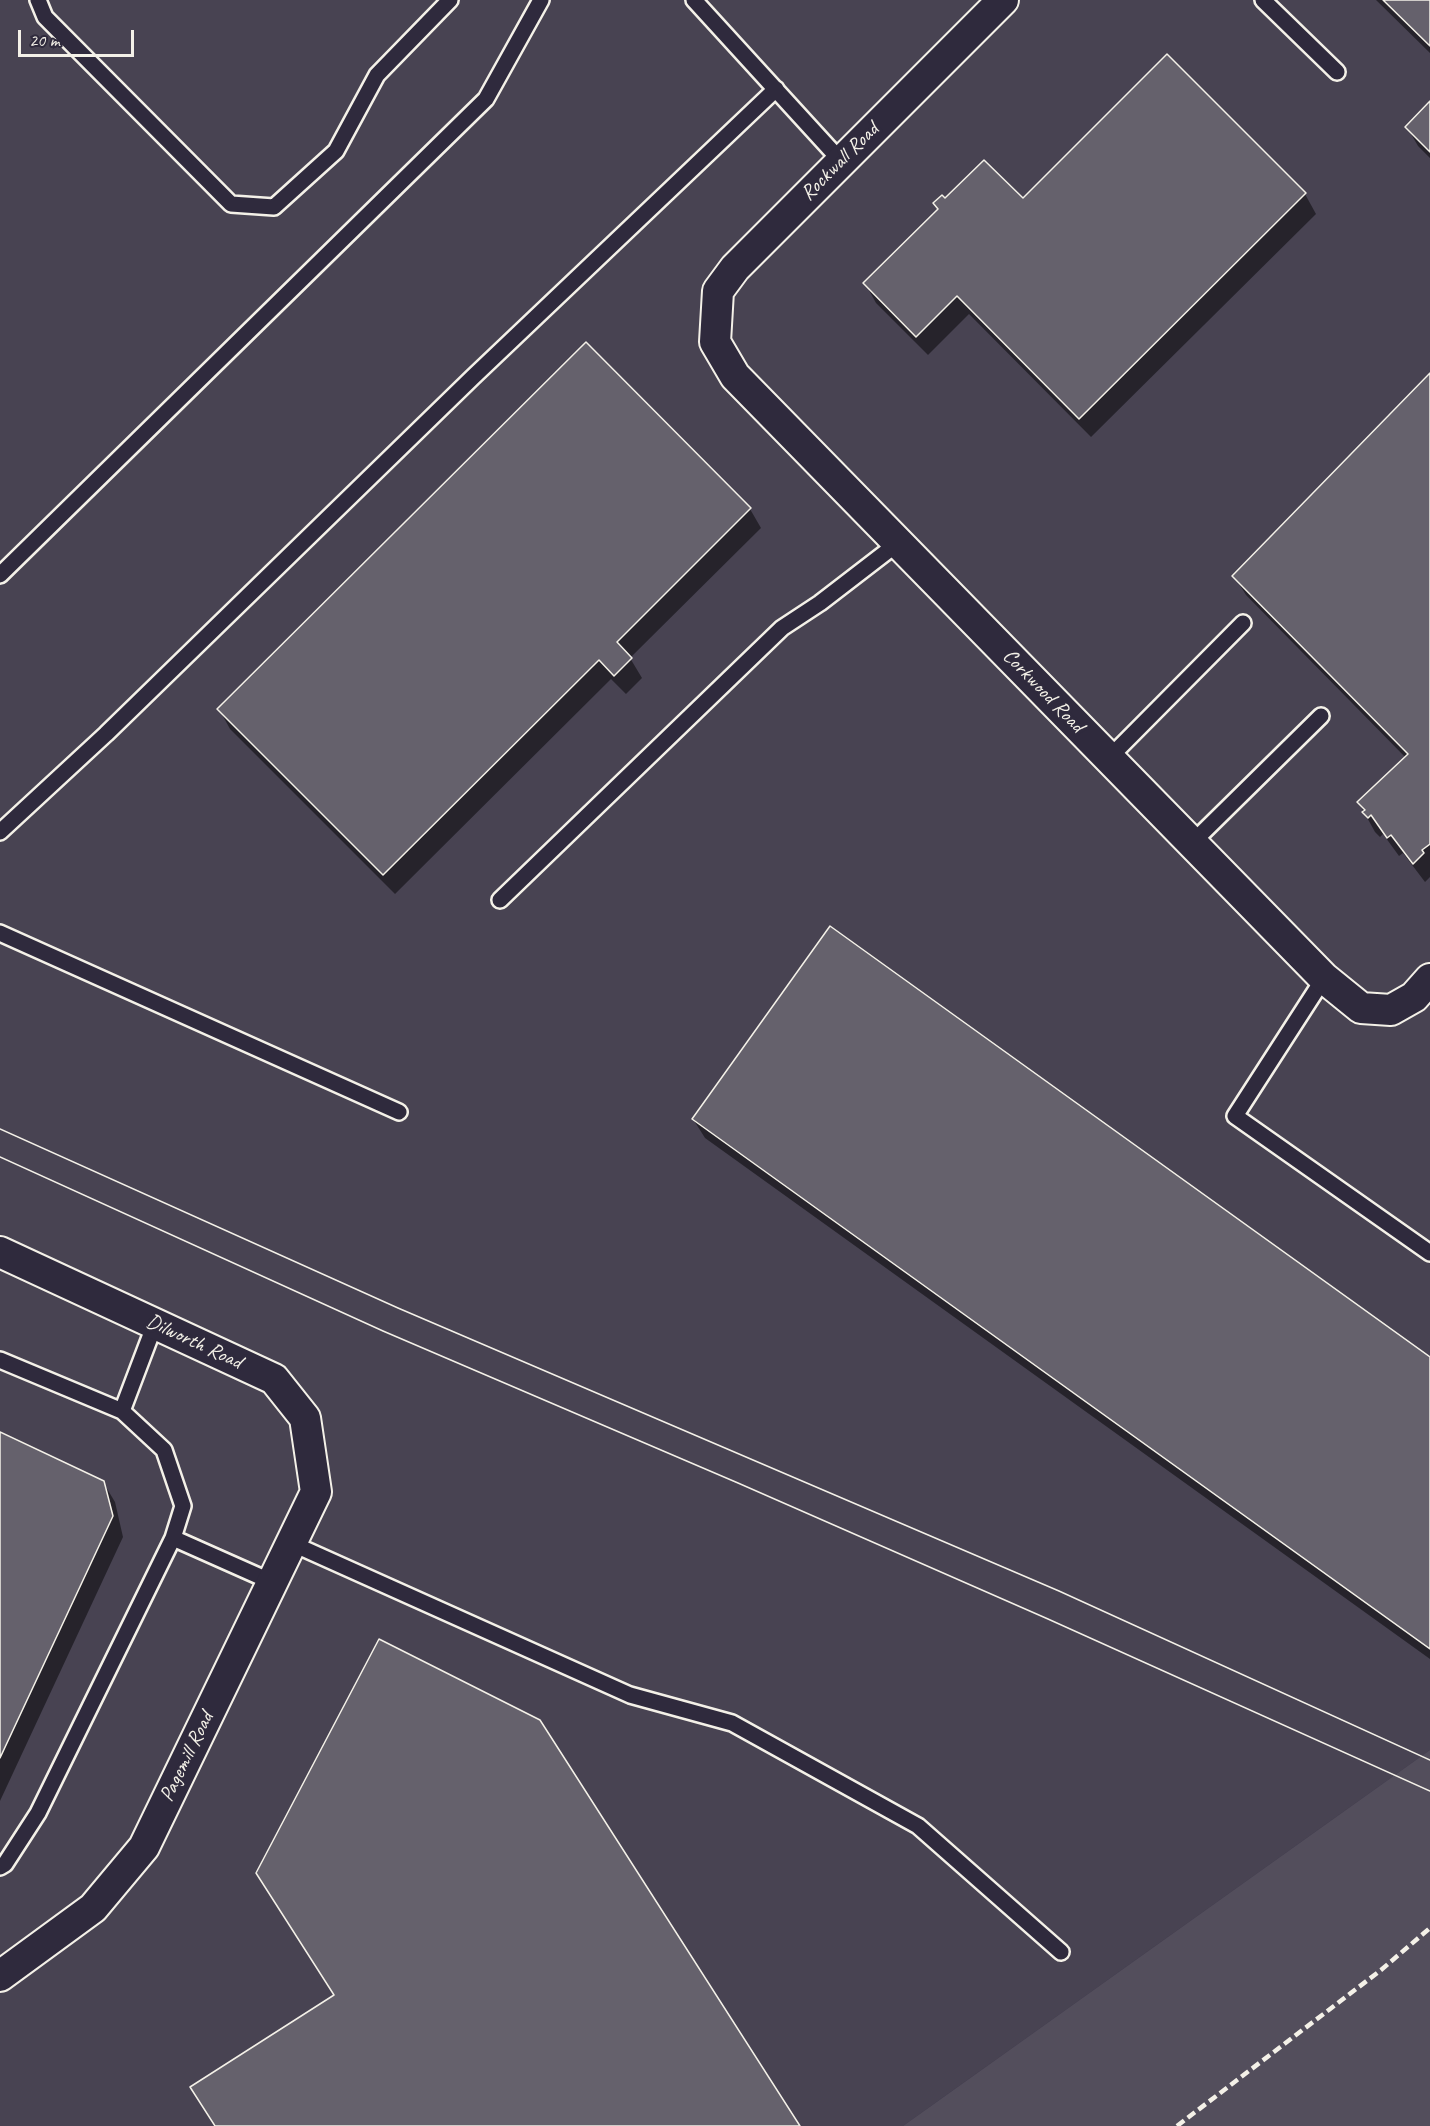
<!DOCTYPE html>
<html>
<head>
<meta charset="utf-8">
<style>
	body { margin:0 }
	#map { position:relative; width:1430px; height:2126px; overflow:hidden; background:#3b3647; font-family:Caveat,sans-serif }
	canvas { display:block }
	.scale { position:absolute; left:18px; top:30px; width:116px; height:27px; box-sizing:border-box; border:3px solid #f4f1e8; border-top:0; padding-left:8px; font-size:18px; line-height:21px; white-space:nowrap; color:#f4f1e8; -webkit-text-stroke:4px #2f2a3d; paint-order:stroke }
</style>
</head>
<body>
<div id="map">
<canvas width="1430" height="2126"></canvas>
<div class="scale">20 m</div>
</div>
<script>
const ctx = document.querySelector('canvas').getContext('2d');
ctx.lineJoin = 'round';
function fillPath(path, color) {
  ctx.fillStyle = color;
  ctx.fill(path, 'evenodd');
}
function poly(rows) {
  const path = new Path2D();
  for (const r of rows) {
    path.moveTo(r[0], r[1]);
    for (let i = 2; i < r.length; i += 2) path.lineTo(r[i], r[i + 1]);
  }
  return path;
}
function trace(path, color, width, dash) {
  ctx.strokeStyle = color;
  ctx.lineWidth = width;
  ctx.lineCap = dash ? 'butt' : 'round';
  ctx.setLineDash(dash || []);
  ctx.stroke(path);
}
function label(font, color, halo, rows, align = 'center') {
  ctx.font = font + ' Caveat,sans-serif';
  ctx.lineWidth = 6;
  ctx.setLineDash([]);
  ctx.textBaseline = 'middle';
  ctx.strokeStyle = halo;
  ctx.fillStyle = color;
  for (const [text, x, y, turn = 0] of rows) {
    ctx.save();
    ctx.translate(x, y);
    ctx.rotate((+turn || 0) * Math.PI / 180);
    ctx.textAlign = isNaN(turn) ? turn : align;
    if (halo) ctx.strokeText(text, 0, 0);
    ctx.fillText(text, 0, 0);
    ctx.restore();
  }
}
fillPath(poly([
	[0,0,1430,0,1430,1750,903,2126,0,2126]
]), '#484352');
fillPath(poly([
	[1430,1750,1430,2126,903,2126]
]), '#534e5c');
fillPath(poly([
	[1376,0,1430,0,1430,53],
	[1167,56,1305,194,1316,214,1091,437,969,314,928,355,876,303,865,283,939,210,935,204,945,200,1023,200],
	[1430,103,1430,158,1418,146,1407,127],
	[1430,375,1430,877,1425,882,1403,853,1399,856,1383,834,1380,837,1375,832,1359,803,1406,758,1246,595,1234,576],
	[750,509,761,528,630,658,642,678,626,694,611,679,395,894,230,729,219,709],
	[693,1119,1430,1359,1430,1659,705,1138],
	[0,1434,103,1482,115,1502,123,1537,0,1801]
]), '#0007');
const building = poly([
	[1383,0,1430,0,1430,46,1383,0],
	[1167,54,1306,193,1079,419,957,296,916,337,863,283,938,209,933,203,942,195,945,198,984,160,1023,198,1167,54],
	[1430,101,1430,152,1405,127,1430,101],
	[586,342,751,508,617,642,632,658,614,676,599,660,383,875,217,709,586,342],
	[1430,373,1430,844,1422,850,1424,853,1413,864,1391,835,1387,838,1371,815,1368,818,1362,812,1365,810,1357,802,1408,754,1232,576,1430,373],
	[830,926,1430,1357,1430,1649,692,1119,830,926],
	[0,1432,104,1481,113,1516,0,1758,0,1432],
	[379,1639,540,1720,800,2126,215,2126,190,2087,334,1995,256,1873,379,1639]
]);
fillPath(building, '#65616c');
trace(building, '#f4f1e8', 1.5);
const service = poly([
	[38,0,45,17,231,204,274,207,336,151,377,75,450,0],
	[694,0,841,161],
	[1263,0,1337,72],
	[0,575,486,99,541,0],
	[1109,758,1243,623],
	[0,832,106,734,473,377,776,89],
	[1192,843,1321,716],
	[500,900,782,628,820,603,898,543],
	[0,933,399,1112],
	[1324,978,1235,1116,1430,1253],
	[0,1360,122,1411,164,1450,183,1506,173,1538,38,1813,5,1864,0,1867],
	[122,1411,155,1324],
	[173,1538,272,1582],
	[291,1543,630,1695,732,1723,918,1826,1061,1952]
]);
const minor = poly([
	[1003,0,735,268,718,291,715,342,735,376,1324,978,1361,1008,1391,1010,1414,997,1430,979],
	[0,1252,274,1379,305,1418,316,1492,144,1847,93,1908,0,1976]
]);
trace(service, '#f4f1e8', 20);
trace(minor, '#f4f1e8', 34);
trace(service, '#2f2a3d', 15);
trace(minor, '#2f2a3d', 30);
trace(poly([
	[0,1129,398,1308,1059,1591,1430,1760],
	[0,1157,383,1331,738,1483,1048,1619,1430,1791]
]), '#f4f1e8', 1.5);
trace(poly([
	[1177,2126,1381,1970,1430,1928]
]), '#f4f1e8', 4.5, [9, 4.5]);
label('21px', '#f4f1e8', '#2f2a3d', [
	["Rockwall Road",840,162,-45],
	["Corkwood Road",1043,691,46],
	["Dilworth Road",194,1342,25],
	["Pagemill Road",187,1757,-64]
]);
</script>
</body>
</html>
